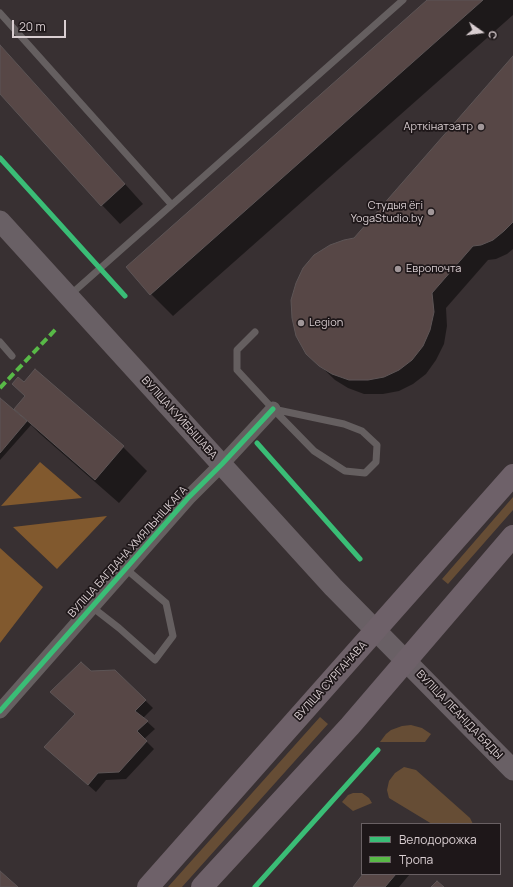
<!DOCTYPE html>
<html>
<head>
<meta charset="utf-8">
<style>
	body { margin:0 }
	#map { position:relative; width:513px; height:887px; overflow:hidden; background:#383032; font-family:Manrope,sans-serif }
	canvas { display:block }
	.legend { position:absolute; left:361px; top:823px; width:140px; height:52px; box-sizing:border-box; background:#1e1719; border:1px solid #696063; margin:0; padding:5px 7px; list-style:none; font-size:12px; color:#d9ced1 }
	.legend li { display:flex; align-items:center; gap:8px; height:20px }
	.legend b { width:20px; border:1px solid #696063 }
	.north { position:absolute; left:461px; top:12px; width:40px; height:40px; -webkit-text-stroke:3px #1e1719; paint-order:stroke; rotate:104deg; font-size:11px; font-weight:700; line-height:16px; text-align:center; color:#d9ced1 }
	.north::after { content:''; display:block; margin:auto; width:14px; height:18px; background:#d9ced1; clip-path:polygon(50% 0,100% 100%,50% 72%,0 100%) }
	.scale { position:absolute; left:12px; top:20px; width:54px; height:18px; box-sizing:border-box; border:2px solid #d9ced1; border-top:0; padding-left:5px; font-size:12px; line-height:14px; white-space:nowrap; color:#d9ced1; -webkit-text-stroke:3px #1e1719; paint-order:stroke }
</style>
</head>
<body>
<div id="map">
<canvas width="513" height="887"></canvas>
<ul class="legend">
<li><b style="height:5px;background:#3abd76"></b>Велодорожка</li>
<li><b style="height:5px;background:#58b947"></b>Тропа</li>
</ul>
<div class="north">С</div>
<div class="scale">20 m</div>
</div>
<script>
const ctx = document.querySelector('canvas').getContext('2d');
ctx.lineJoin = 'round';
function fillPath(path, color) {
  ctx.fillStyle = color;
  ctx.fill(path, 'evenodd');
}
function poly(rows) {
  const path = new Path2D();
  for (const r of rows) {
    path.moveTo(r[0], r[1]);
    for (let i = 2; i < r.length; i += 2) path.lineTo(r[i], r[i + 1]);
  }
  return path;
}
function trace(path, color, width, dash) {
  ctx.strokeStyle = color;
  ctx.lineWidth = width;
  ctx.lineCap = dash ? 'butt' : 'round';
  ctx.setLineDash(dash || []);
  ctx.stroke(path);
}
function label(font, color, halo, rows, align = 'center') {
  ctx.font = font + ' Manrope,sans-serif';
  ctx.lineWidth = 3.5;
  ctx.setLineDash([]);
  ctx.textBaseline = 'middle';
  ctx.strokeStyle = halo;
  ctx.fillStyle = color;
  for (const [text, x, y, turn = 0] of rows) {
    ctx.save();
    ctx.translate(x, y);
    ctx.rotate((+turn || 0) * Math.PI / 180);
    ctx.textAlign = isNaN(turn) ? turn : align;
    if (halo) ctx.strokeText(text, 0, 0);
    ctx.fillText(text, 0, 0);
    ctx.restore();
  }
}
fillPath(poly([
	[513,497,513,510,448,584,442,579],
	[320,717,328,724,182,887,168,887],
	[411,725,422,728,431,734,425,742,380,742,386,734,391,730,402,726],
	[404,767,416,770,470,818,473,824,432,824,389,798,387,790,389,781,395,773],
	[353,793,362,793,369,798,372,803,353,811,342,802,348,795]
]), '#664d35');
fillPath(poly([
	[40,462,82,498,1,506],
	[107,516,57,569,13,527],
	[0,548,43,587,0,643]
]), '#81592e');
fillPath(poly([
	[429,0,513,0,513,15,173,316,151,294],
	[0,45,143,204,120,224,102,205,0,92],
	[513,58,513,249,507,254,496,259,488,260,446,308,447,326,444,344,436,360,426,374,413,384,399,391,383,394,364,394,348,388,335,380,307,353,355,239],
	[35,370,123,447,147,471,119,503,39,433,31,425,0,460,0,400,18,414,26,397,24,383],
	[115,671,153,708,143,718,155,729,144,739,154,749,126,779,106,780,96,792,53,754,76,715,51,692,90,672],
	[364,874,410,874,399,887,354,887]
]), '#0007');
const building = poly([
	[427,0,483,0,150,295,126,267,427,0],
	[0,45,125,184,101,206,0,94,0,45],
	[513,56,513,222,504,231,493,240,481,245,473,246,432,293,434,312,430,330,423,346,412,360,399,370,384,377,368,380,349,380,332,374,319,366,306,354,296,336,292,318,291,300,296,283,303,268,314,255,330,245,344,240,354,238,513,56],
	[35,369,124,446,95,480,14,409,25,396,12,384,18,377,24,382,35,369],
	[0,398,27,421,0,453,0,398],
	[81,662,91,671,115,670,146,700,135,711,148,721,137,731,147,741,119,772,98,773,88,785,44,747,75,714,50,692,81,662],
	[0,871,18,887,0,887,0,871],
	[363,874,396,874,385,887,353,887,363,874],
	[437,881,444,887,431,887,437,881]
]);
fillPath(building, '#574746');
trace(building, '#5d5556', 1);
trace(poly([
	[0,13,171,204],
	[70,295,403,0],
	[255,332,237,350,237,370,273,409,314,451,345,471,365,473,376,462,377,445,362,431,344,424,273,409],
	[0,342,12,356],
	[92,607,119,628,155,660,173,636,166,603,126,569]
]), '#655f60', 7);
trace(poly([
	[0,711,188,498,222,464,273,409]
]), '#655f60', 15);
trace(poly([
	[0,221,333,587,513,770]
]), '#696065', 21);
trace(poly([
	[148,887,513,475],
	[202,887,350,726,513,536]
]), '#6e6169', 22);
trace(poly([
	[0,388,56,329]
]), '#58b947', 4, [8, 4]);
trace(poly([
	[0,158,125,296],
	[257,443,360,559],
	[0,711,188,498,222,464,273,409],
	[255,887,378,750]
]), '#3abd76', 5);
for (const [x, y, r, color] of [
	[481,127,4,"#a19799"],
	[431,212,4,"#a19799"],
	[398,269,4,"#a19799"],
	[301,323,4,"#a19799"]
]) {
  const dot = new Path2D();
  dot.arc(x, y, r, 0, 2 * Math.PI);
  ctx.fillStyle = color;
  ctx.fill(dot);
  trace(dot, '#1e1719', 1.5);
}
label('11px', '#d9ced1', '#1e1719', [
	["Арткінатэатр",473,127],
	["Студыя ёгі",423,206],
	["YogaStudio.by",423,219],
	["Европочта",406,269,"left"],
	["Legion",309,323,"left"]
], 'right');
label('11px', '#d9ced1', '#1e1719', [
	["ВУЛІЦА КУЙБЫШАВА",179,418,48],
	["ВУЛІЦА БАГДАНА ХМЯЛЬНІЦКАГА",128,552,-48],
	["ВУЛІЦА СУРГАНАВА",331,681,-48],
	["ВУЛІЦА ЛЕАНІДА БЯДЫ",459,715,46]
]);
</script>
</body>
</html>
